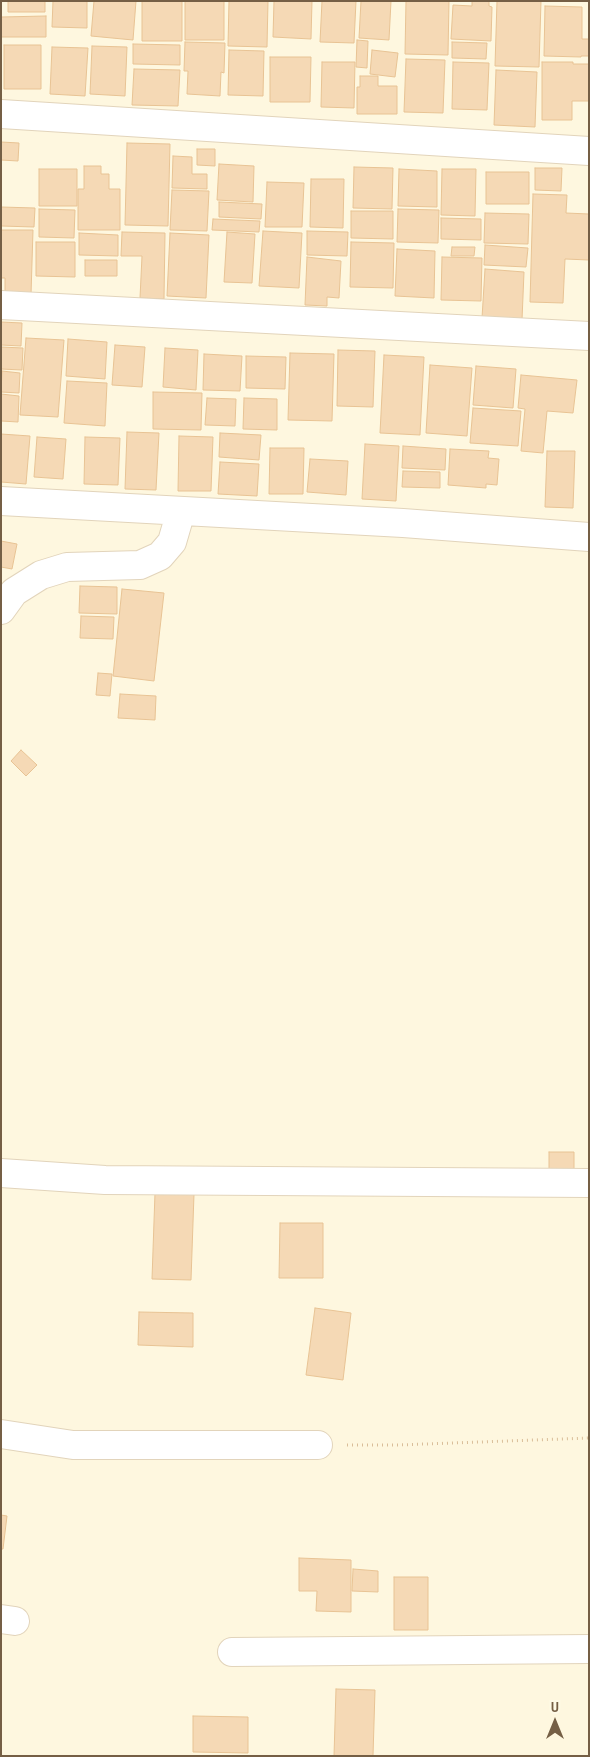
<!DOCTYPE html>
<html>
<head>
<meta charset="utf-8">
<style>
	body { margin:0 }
	#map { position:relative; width:590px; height:1757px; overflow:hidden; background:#fef7df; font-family:"Archivo Narrow",sans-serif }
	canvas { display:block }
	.frame { position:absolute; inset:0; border:2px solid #755f45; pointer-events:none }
	.north { position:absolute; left:530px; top:1697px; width:50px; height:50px; -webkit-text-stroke:4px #fffae7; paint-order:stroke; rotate:0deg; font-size:14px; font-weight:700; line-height:20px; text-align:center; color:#755f45 }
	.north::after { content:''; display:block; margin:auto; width:18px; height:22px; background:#755f45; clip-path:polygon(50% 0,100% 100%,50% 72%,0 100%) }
</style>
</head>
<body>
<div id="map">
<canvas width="590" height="1757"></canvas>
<div class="frame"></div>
<div class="north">U</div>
</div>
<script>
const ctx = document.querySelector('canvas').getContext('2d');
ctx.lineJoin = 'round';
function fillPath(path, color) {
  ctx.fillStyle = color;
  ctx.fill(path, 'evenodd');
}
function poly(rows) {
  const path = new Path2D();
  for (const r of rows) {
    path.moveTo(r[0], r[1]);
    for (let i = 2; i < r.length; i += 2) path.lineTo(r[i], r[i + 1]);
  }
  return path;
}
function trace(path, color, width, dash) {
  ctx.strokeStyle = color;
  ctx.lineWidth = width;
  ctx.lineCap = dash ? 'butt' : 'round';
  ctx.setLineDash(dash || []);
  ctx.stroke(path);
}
const building = poly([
	[8,1,45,1,45,12,8,12,8,1],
	[53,1,87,1,87,28,52,27,53,1],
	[94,1,136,1,133,40,91,36,94,1],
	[142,1,182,1,182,41,142,41,142,1],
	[185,1,224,1,224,40,185,40,185,1],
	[229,1,268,1,267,47,228,46,229,1],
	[274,1,312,1,311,39,273,37,274,1],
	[322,1,356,1,354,43,320,42,322,1],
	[361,1,391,1,389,40,359,38,361,1],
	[406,1,449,1,448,55,405,54,406,1],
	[472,1,489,1,489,6,492,7,491,41,451,39,453,5,472,6,472,1],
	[497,1,541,1,539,67,495,66,497,1],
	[545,6,582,7,582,39,589,39,589,56,581,56,581,57,544,56,545,6],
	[46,16,46,37,1,37,1,17,46,16],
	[357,40,368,41,367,68,356,67,357,40],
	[185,42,225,43,224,73,221,72,220,96,187,94,188,71,184,71,185,42],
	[452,42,487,43,486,59,452,58,452,42],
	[133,44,180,45,180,65,133,64,133,44],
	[4,45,41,45,41,89,4,89,4,45],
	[92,46,127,47,125,96,90,94,92,46],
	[52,47,88,48,85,96,50,94,52,47],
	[229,50,264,51,263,96,228,95,229,50],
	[372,50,398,53,395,77,370,74,372,50],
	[270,57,311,57,310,102,270,102,270,57],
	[406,59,445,60,443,113,404,112,406,59],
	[322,62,355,62,354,108,321,107,322,62],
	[453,62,489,63,487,110,452,109,453,62],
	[542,62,573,62,573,64,589,64,589,101,572,101,572,120,542,120,542,62],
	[134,69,180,70,178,106,132,105,134,69],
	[496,70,537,72,535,127,494,125,496,70],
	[360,76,378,76,378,86,397,86,397,114,357,114,357,87,360,87,360,76],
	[1,142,19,143,18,161,1,160,1,142],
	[127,143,170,144,168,226,125,225,127,143],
	[197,149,215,149,215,166,197,165,197,149],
	[173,156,192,157,192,174,207,174,207,189,172,188,173,156],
	[219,164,254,166,253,202,217,200,219,164],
	[84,166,101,166,101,174,109,174,109,189,120,189,120,230,78,230,78,189,84,189,84,166],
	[354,167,393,168,392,209,353,208,354,167],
	[535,168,562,168,561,191,535,190,535,168],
	[39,169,77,169,77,206,39,206,39,169],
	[399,169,437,171,437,207,398,206,399,169],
	[442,169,476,169,475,216,441,215,442,169],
	[486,172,529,172,529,204,486,204,486,172],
	[311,179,344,179,343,228,310,227,311,179],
	[267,182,304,183,302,227,265,227,267,182],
	[172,190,209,191,207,231,170,230,172,190],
	[533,194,567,195,566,213,589,214,589,260,565,259,563,303,530,302,533,194],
	[219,202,262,204,261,219,219,217,219,202],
	[1,207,35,208,34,227,1,226,1,207],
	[39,209,75,210,74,238,39,237,39,209],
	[398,209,439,210,438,243,397,242,398,209],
	[351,211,393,211,393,239,351,238,351,211],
	[485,213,529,214,528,244,484,243,485,213],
	[441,218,481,219,481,240,441,239,441,218],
	[213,219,260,221,259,232,212,230,213,219],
	[1,230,33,230,31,295,5,295,5,278,1,278,1,230],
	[263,231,302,233,299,288,259,286,263,231],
	[307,231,348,232,347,256,307,255,307,231],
	[122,232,165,233,164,299,140,298,142,256,121,256,122,232],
	[227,232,255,234,252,283,224,282,227,232],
	[79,233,118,235,118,256,79,255,79,233],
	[170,233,209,235,206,298,167,296,170,233],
	[36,242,75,242,75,277,36,276,36,242],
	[351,242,394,243,393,288,350,287,351,242],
	[485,245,528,248,526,267,484,265,485,245],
	[452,247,475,247,474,256,451,256,452,247],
	[397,249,435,251,434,298,395,296,397,249],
	[307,257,341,261,339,298,327,297,327,306,305,305,307,257],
	[442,257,482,258,481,301,441,300,442,257],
	[85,260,117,260,117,276,85,276,85,260],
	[485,269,524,272,522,320,482,318,485,269],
	[1,322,22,323,21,346,1,345,1,322],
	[26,338,64,340,58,417,20,415,26,338],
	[68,339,107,342,105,379,66,376,68,339],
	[115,345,145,347,142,387,112,385,115,345],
	[1,347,23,348,22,370,1,369,1,347],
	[165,348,198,350,196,390,163,387,165,348],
	[338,350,375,351,373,407,337,406,338,350],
	[290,353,334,354,332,421,288,420,290,353],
	[204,354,242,356,240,391,203,390,204,354],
	[384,355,424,357,420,435,380,433,384,355],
	[246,356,286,357,285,389,246,388,246,356],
	[430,365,472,368,467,436,426,433,430,365],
	[476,366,516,369,513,408,473,405,476,366],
	[2,371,20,373,19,393,1,392,2,371],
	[521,375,577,380,573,413,547,411,543,453,521,451,525,409,518,408,521,375],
	[67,381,107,383,105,426,64,423,67,381],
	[153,392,202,393,201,430,153,429,153,392],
	[1,394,19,396,18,422,1,421,1,394],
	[207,398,236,399,235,426,205,425,207,398],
	[244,398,277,399,277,430,243,429,244,398],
	[473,408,521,411,518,446,470,443,473,408],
	[127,432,159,433,156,490,125,489,127,432],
	[220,433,261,435,259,460,219,457,220,433],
	[1,434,30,436,26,484,1,482,1,434],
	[179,436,213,437,211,491,178,491,179,436],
	[37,437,66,439,63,479,34,477,37,437],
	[85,437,120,438,118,485,84,484,85,437],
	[365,444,399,446,396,501,362,499,365,444],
	[403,446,446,449,445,470,402,468,403,446],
	[270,448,304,448,303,494,269,494,270,448],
	[450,449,489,451,488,458,499,459,497,485,486,484,486,488,448,485,450,449],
	[547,451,575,451,573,508,545,507,547,451],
	[310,459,348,461,346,495,307,492,310,459],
	[220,462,259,464,257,496,218,494,220,462],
	[403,471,440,472,440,488,402,487,403,471],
	[1,541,17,544,12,569,1,567,1,541],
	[80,586,117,587,117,614,79,613,80,586],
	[122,589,164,593,154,681,113,676,122,589],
	[81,616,114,617,113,639,80,638,81,616],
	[98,673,112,674,110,696,96,695,98,673],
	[120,694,156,696,155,720,118,718,120,694],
	[21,750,37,765,26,776,11,761,21,750],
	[549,1152,574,1152,574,1177,549,1177,549,1152],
	[155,1193,194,1194,191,1280,152,1279,155,1193],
	[280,1223,323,1223,323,1278,279,1278,280,1223],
	[315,1308,351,1313,343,1380,306,1375,315,1308],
	[139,1312,193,1313,193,1347,138,1345,139,1312],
	[1,1515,7,1516,3,1549,1,1549,1,1515],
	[299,1558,351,1560,351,1612,316,1611,317,1591,299,1591,299,1558],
	[353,1569,378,1571,378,1592,352,1591,353,1569],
	[394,1577,428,1577,428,1630,394,1630,394,1577],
	[336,1689,375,1690,373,1756,334,1756,336,1689],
	[193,1716,248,1717,248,1753,193,1752,193,1716]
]);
fillPath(building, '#f5d9b5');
trace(building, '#e8c394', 1);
const minor = poly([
	[1,114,589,151],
	[1,305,589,336],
	[1,501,403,523,589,537],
	[1,610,14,592,41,575,67,567,140,565,160,556,172,542,181,511],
	[1,1173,105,1180,589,1183],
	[1,1434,73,1445,318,1445],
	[1,1619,15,1621],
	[232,1652,589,1649]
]);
trace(minor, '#e2d4bb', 30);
trace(poly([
	[347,1445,398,1445,589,1438]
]), '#d9bd98', 3, [1, 4]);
trace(minor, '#fff', 28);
</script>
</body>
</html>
